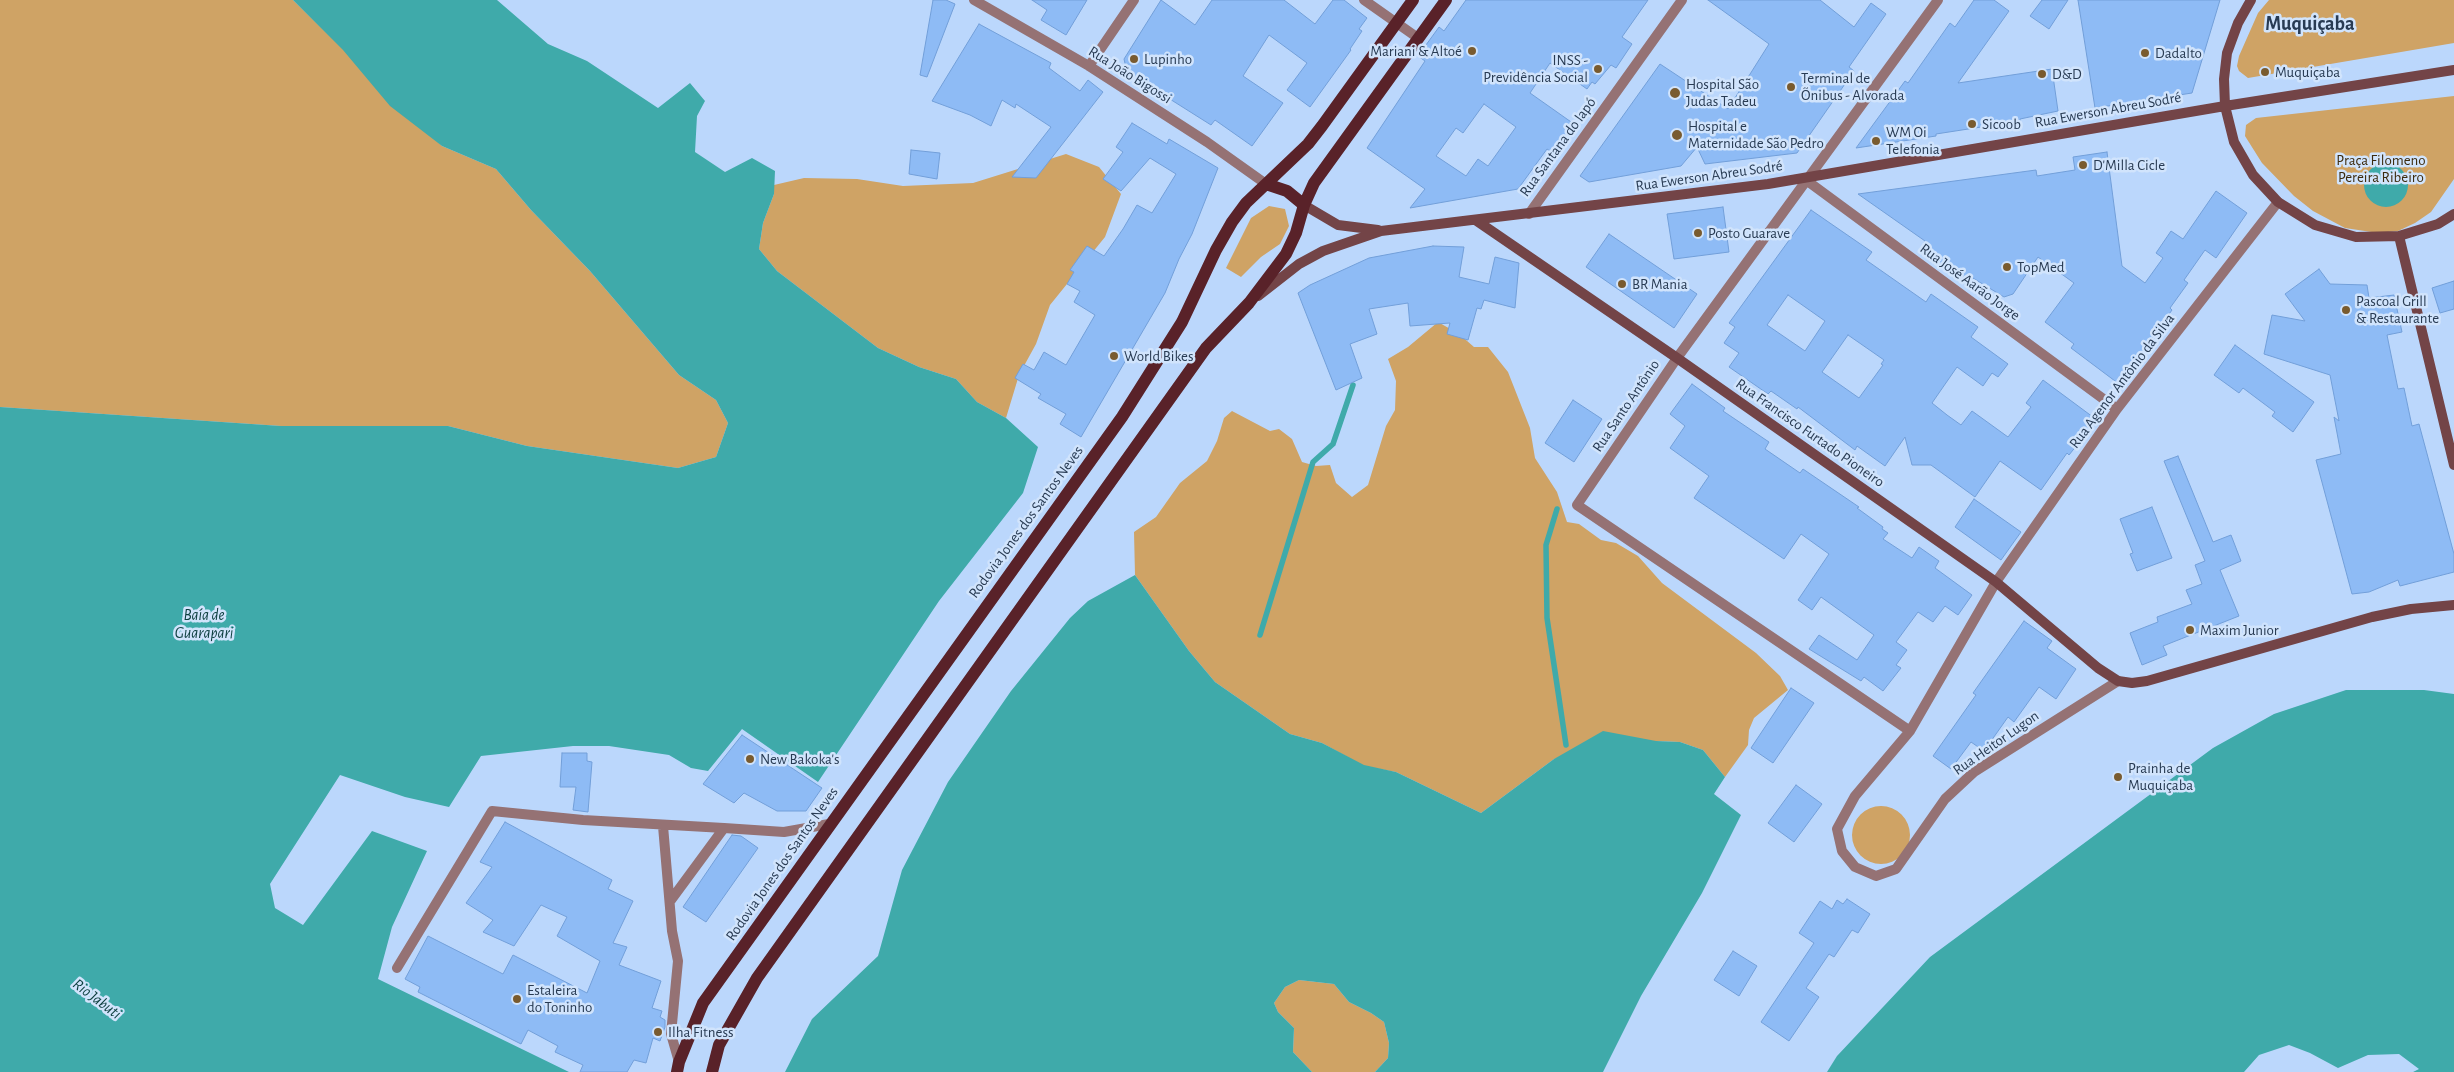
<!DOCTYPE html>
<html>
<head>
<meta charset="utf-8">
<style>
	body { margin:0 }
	canvas { display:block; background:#bbd7fc }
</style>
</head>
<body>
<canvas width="2454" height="1072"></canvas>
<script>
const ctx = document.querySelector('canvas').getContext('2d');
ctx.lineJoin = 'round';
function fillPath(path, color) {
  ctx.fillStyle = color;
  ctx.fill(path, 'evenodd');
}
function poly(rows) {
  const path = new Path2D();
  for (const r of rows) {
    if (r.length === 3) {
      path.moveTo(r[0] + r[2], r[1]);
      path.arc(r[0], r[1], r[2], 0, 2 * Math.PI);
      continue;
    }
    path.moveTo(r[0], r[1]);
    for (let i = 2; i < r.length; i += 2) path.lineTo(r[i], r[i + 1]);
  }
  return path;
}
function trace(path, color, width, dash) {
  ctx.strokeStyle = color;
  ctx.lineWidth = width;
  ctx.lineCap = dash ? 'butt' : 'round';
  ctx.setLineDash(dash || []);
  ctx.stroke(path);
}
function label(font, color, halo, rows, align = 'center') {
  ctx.font = font + ' "Alegreya Sans",sans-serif';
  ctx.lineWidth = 5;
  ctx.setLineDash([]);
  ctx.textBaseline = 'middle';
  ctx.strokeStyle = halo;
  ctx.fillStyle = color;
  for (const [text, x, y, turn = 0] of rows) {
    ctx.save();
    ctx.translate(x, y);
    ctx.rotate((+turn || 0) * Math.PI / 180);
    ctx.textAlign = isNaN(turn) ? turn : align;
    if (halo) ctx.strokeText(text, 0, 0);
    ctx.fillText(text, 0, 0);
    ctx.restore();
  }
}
fillPath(poly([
	[0,0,293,0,442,146,496,169,531,210,590,271,679,375,716,400,728,423,716,457,678,468,527,446,448,426,281,426,0,407],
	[2269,0,2454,0,2454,43,2248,78,2239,71,2237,66,2239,56,2258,13],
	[2454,96,2454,179,2431,212,2415,223,2398,231,2378,233,2345,228,2313,211,2294,196,2262,163,2245,136,2246,125,2256,118],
	[1066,154,1099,167,1121,194,1105,237,1050,305,1036,344,1019,375,1006,418,977,402,956,379,919,367,878,348,777,271,759,249,763,223,774,194,774,185,804,178,857,179,903,186,973,183],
	[1269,206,1285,209,1289,226,1280,244,1261,257,1241,277,1226,268,1251,218],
	[1438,322,1459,334,1474,347,1488,347,1508,372,1530,428,1535,458,1557,492,1567,522,1579,524,1601,540,1616,543,1638,556,1662,583,1756,653,1780,676,1788,690,1754,718,1749,730,1748,745,1725,777,1703,750,1680,742,1656,741,1554,759,1481,813,1396,772,1364,766,1322,743,1290,734,1215,682,1189,651,1135,575,1134,532,1156,517,1180,483,1207,461,1217,441,1224,418,1232,411,1270,431,1279,429,1292,439,1302,462,1316,466,1330,465,1336,483,1352,497,1368,485,1386,426,1395,410,1396,381,1388,359,1408,347],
	[1881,835,29],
	[1299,980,1334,984,1349,1002,1371,1013,1384,1022,1389,1043,1388,1058,1375,1072,1312,1072,1293,1052,1294,1028,1278,1012,1274,1003,1285,987]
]), '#cfa365');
fillPath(poly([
	[293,0,497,0,548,44,587,61,658,108,690,83,705,101,697,116,695,152,725,172,752,158,775,171,774,194,763,223,759,249,777,271,878,348,919,367,956,379,977,402,1006,418,1038,447,1023,493,939,601,818,782,742,729,708,771,691,768,669,755,609,746,573,746,481,756,449,807,405,797,340,775,270,884,275,908,303,925,372,831,427,851,392,927,378,979,569,1072,0,1072,0,407,281,426,448,426,527,446,678,468,716,457,728,423,716,400,679,375,590,271,531,210,496,169,442,146,390,106,343,50],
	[2386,185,22],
	[1135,575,1189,651,1215,682,1290,734,1322,743,1364,765,1396,772,1481,813,1554,759,1603,731,1656,741,1680,742,1703,750,1725,777,1714,794,1741,815,1702,893,1641,996,1603,1072,1375,1072,1388,1058,1389,1043,1384,1022,1371,1013,1349,1002,1334,984,1299,980,1285,987,1274,1003,1278,1012,1294,1028,1293,1052,1312,1072,785,1072,812,1019,878,956,902,870,948,782,1011,691,1070,618,1088,601],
	[2346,690,2424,690,2454,694,2454,1072,2413,1072,2419,1069,2399,1054,2368,1055,2338,1068,2310,1053,2289,1045,2259,1055,2244,1072,1827,1072,1837,1056,1930,957,2213,748,2274,714]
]), '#3faaaa');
trace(poly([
	[1557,509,1546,545,1547,618,1566,745],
	[1260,635,1313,462,1333,444,1353,385]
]), '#3faaaa', 5.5);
const building = poly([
	[933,0,946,0,955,4,927,77,920,75,933,0],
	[1032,0,1087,0,1066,35,1041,20,1047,10,1032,0],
	[1161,0,1195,25,1212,0,1284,0,1315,24,1333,0,1344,0,1367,18,1359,29,1362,31,1350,49,1351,50,1310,107,1287,90,1307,63,1269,35,1243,76,1283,103,1252,146,1215,120,1211,125,1127,72,1124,59,1161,0],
	[1466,0,1648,0,1622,37,1632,44,1616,68,1611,65,1595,84,1592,82,1587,89,1550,63,1530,93,1574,124,1553,153,1547,149,1518,189,1410,208,1425,189,1367,148,1425,61,1418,56,1439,27,1444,31,1466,0],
	[1484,104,1516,127,1488,166,1478,159,1466,176,1436,156,1456,128,1463,133,1484,104],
	[1708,0,1820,0,1854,27,1871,3,1886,14,1849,67,1854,71,1797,153,1705,164,1697,147,1681,166,1589,182,1580,176,1660,64,1728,109,1769,44,1708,0],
	[1974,0,1994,0,2009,11,1958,83,2052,69,2058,111,2020,119,2020,121,1936,134,1936,136,1856,148,1905,81,1908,83,1950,23,1955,27,1974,0],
	[2042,0,2068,0,2049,29,2030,16,2042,0],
	[2078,0,2220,0,2192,93,2095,108,2078,0],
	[979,24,1051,63,1049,68,1080,91,1088,80,1103,92,1036,178,1012,177,1051,127,1016,104,1015,108,1002,100,991,126,970,115,932,101,979,24],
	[1132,123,1167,144,1169,139,1218,168,1192,234,1179,259,1165,293,1081,437,1060,424,1066,414,1038,398,1041,394,1015,378,1023,364,1034,370,1044,352,1066,365,1095,315,1074,302,1080,291,1067,284,1074,272,1070,270,1087,246,1104,256,1123,229,1137,205,1152,213,1176,174,1150,158,1121,191,1103,179,1123,152,1116,147,1132,123],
	[911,150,940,153,937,179,909,174,911,150],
	[2107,152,2122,266,2145,283,2163,258,2156,253,2171,231,2183,239,2216,191,2247,213,2216,258,2205,250,2184,280,2188,283,2170,308,2172,310,2119,384,2071,348,2074,344,2045,322,2074,283,2038,257,2013,294,2004,297,1968,275,1965,279,1921,248,1925,241,1858,194,2036,170,2037,176,2075,170,2073,157,2107,152],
	[1723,207,1729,252,1674,259,1667,214,1723,207],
	[1811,210,1872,252,1866,260,1926,302,1931,294,1978,327,1971,337,2008,364,1998,377,1992,373,1983,386,1957,367,1932,403,1947,415,1961,425,1972,411,2008,437,2031,407,2026,403,2043,380,2097,420,2069,455,2067,453,2041,490,2000,461,1975,497,1931,465,1912,465,1905,437,1885,466,1857,446,1855,450,1798,407,1797,409,1771,391,1768,394,1729,367,1739,353,1724,343,1735,327,1729,323,1811,210],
	[1788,295,1825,321,1805,351,1767,325,1788,295],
	[1848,335,1884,360,1881,364,1883,365,1859,398,1822,372,1848,335],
	[1609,234,1697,294,1674,328,1586,267,1609,234],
	[1433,246,1464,247,1459,277,1489,284,1495,257,1519,263,1515,308,1484,300,1481,309,1477,308,1468,340,1447,334,1450,323,1410,326,1408,303,1369,309,1377,334,1350,344,1362,378,1336,390,1298,293,1310,285,1369,258,1433,246],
	[2319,269,2330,284,2367,285,2369,298,2394,295,2402,332,2387,335,2398,389,2404,388,2412,426,2419,424,2454,554,2454,572,2400,586,2398,580,2369,592,2352,594,2316,460,2341,454,2334,417,2339,421,2330,375,2264,354,2272,315,2305,321,2285,294,2319,269],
	[2454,281,2454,309,2440,313,2432,288,2454,281],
	[2235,345,2314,402,2293,432,2272,416,2275,412,2243,388,2239,393,2214,375,2235,345],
	[1692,384,1725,408,1723,411,1769,442,1765,449,1800,473,1803,469,1859,507,1857,508,1883,527,1882,529,1888,533,1883,539,1912,558,1919,547,1939,561,1935,568,1972,595,1958,615,1945,606,1933,622,1918,612,1896,642,1907,650,1896,665,1901,668,1883,691,1864,677,1861,681,1809,649,1819,635,1857,660,1874,635,1821,597,1812,610,1798,600,1829,554,1801,534,1784,559,1694,498,1709,476,1670,448,1685,426,1670,414,1692,384],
	[1573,400,1602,419,1574,462,1545,443,1573,400],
	[2178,456,2213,542,2231,535,2241,561,2220,570,2239,616,2163,646,2167,655,2142,665,2130,633,2158,622,2157,617,2192,604,2186,590,2202,584,2195,565,2205,561,2164,461,2178,456],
	[1974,499,2021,532,2001,560,1955,527,1974,499],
	[2152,507,2172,558,2137,571,2130,554,2133,553,2120,519,2152,507],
	[2024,621,2052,641,2047,648,2076,669,2056,699,2039,687,2014,722,2008,717,1984,751,1971,742,1951,769,1933,756,1976,695,1973,693,2024,621],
	[1791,688,1814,703,1773,763,1751,748,1791,688],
	[742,735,822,788,806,811,777,811,744,793,734,803,703,784,742,735],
	[562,753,587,753,587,761,592,762,588,812,573,810,576,787,560,787,562,753],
	[1796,785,1822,804,1794,842,1768,823,1796,785],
	[505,822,612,880,608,889,633,901,613,943,627,947,619,965,661,981,652,1008,662,1011,660,1017,665,1020,665,1027,660,1041,653,1038,646,1063,634,1060,627,1072,580,1072,583,1065,555,1052,558,1046,528,1030,521,1044,418,992,420,987,405,979,428,936,503,974,513,955,587,993,600,961,557,936,567,917,541,905,514,946,483,932,493,920,466,903,492,867,480,862,505,822],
	[732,835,741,836,758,848,706,922,683,907,732,835],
	[1847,899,1870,914,1858,933,1852,930,1834,957,1829,954,1806,988,1819,997,1789,1041,1761,1022,1814,943,1799,933,1820,901,1832,909,1837,900,1843,904,1847,899],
	[1733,951,1757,966,1739,996,1714,980,1733,951]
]);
fillPath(building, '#8ebbf5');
trace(building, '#729fd9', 1);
trace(poly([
	[974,0,1089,66,1207,142,1266,184],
	[1364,0,1418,38],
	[1089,66,1134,0],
	[1806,180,2117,409],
	[1529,214,1682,0],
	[2118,681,1974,772,1945,799,1896,869,1876,876,1855,867,1842,851,1837,829,1855,796,1910,731,1996,582,2117,409,2278,202],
	[1910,731,1577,505,1677,358,1938,0],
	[663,826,672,931,678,961,671,1034,679,1062],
	[671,900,724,828,784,832,829,824],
	[397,968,492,811,583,820,724,828]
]), '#957274', 10);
trace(poly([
	[2251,0,2238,23,2227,53,2224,79,2225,106,2234,142,2253,175,2278,202,2315,225,2356,237,2399,236,2438,224,2454,214],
	[1304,205,1338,225,1378,230],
	[1477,221,1677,358,1996,582,2098,668,2118,681,2132,683,2147,681,2372,617,2411,609,2454,605],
	[2399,236,2454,465],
	[1258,296,1299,264,1323,251,1381,231,1768,184,2225,106,2454,70]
]), '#734447', 10);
trace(poly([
	[1266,184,1287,191,1304,205],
	[677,1072,679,1062,703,1003,1122,417,1182,322,1216,250,1232,222,1246,203,1308,144,1322,126,1413,0],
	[712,1072,719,1045,757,978,1206,348,1249,303,1286,254,1296,233,1304,205,1314,183,1446,0]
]), '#592229', 12);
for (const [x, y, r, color] of [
	[1472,51,5,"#795b2f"],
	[2145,53,5,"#795b2f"],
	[1134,59,5,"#795b2f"],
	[1598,69,5,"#795b2f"],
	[2265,72,5,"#795b2f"],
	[2042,74,5,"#795b2f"],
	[1791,87,5,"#795b2f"],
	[1675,93,6,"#795b2f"],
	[1972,124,5,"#795b2f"],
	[1677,135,6,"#795b2f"],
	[1876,141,5,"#795b2f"],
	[2083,165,5,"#795b2f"],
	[1698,233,5,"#795b2f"],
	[2007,267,5,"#795b2f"],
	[1622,284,5,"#795b2f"],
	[2346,310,5,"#795b2f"],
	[1114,356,5,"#795b2f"],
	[2190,630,5,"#795b2f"],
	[750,759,5,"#795b2f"],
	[2118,777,5,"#795b2f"],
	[517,999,5,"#795b2f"],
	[658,1032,5,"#795b2f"]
]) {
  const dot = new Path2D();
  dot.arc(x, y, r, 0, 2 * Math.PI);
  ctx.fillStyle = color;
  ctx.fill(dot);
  trace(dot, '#d1e4fc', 2);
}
label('15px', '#283b53', '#d1e4fc', [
	["Mariani & Altoé",1462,51,"right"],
	["Dadalto",2155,53],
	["Lupinho",1144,59],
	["INSS -",1588,60,"right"],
	["Previdência Social",1588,77,"right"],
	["Muquiçaba",2275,72],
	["D&D",2052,74],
	["Terminal de",1801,78],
	["Õnibus - Alvorada",1801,95],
	["Hospital São",1686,84],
	["Judas Tadeu",1686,101],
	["Sicoob",1982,124],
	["Hospital e",1688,126],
	["Maternidade São Pedro",1688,143],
	["WM Oi",1886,132],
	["Telefonia",1886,149],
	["D'Milla Cicle",2093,165],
	["Posto Guarave",1708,233],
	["TopMed",2017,267],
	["BR Mania",1632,284],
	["Pascoal Grill",2356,301],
	["& Restaurante",2356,318],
	["World Bikes",1124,356],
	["Maxim Junior",2200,630],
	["New Bakoka's",760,759],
	["Prainha de",2128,768],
	["Muquiçaba",2128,785],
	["Estaleira",527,990],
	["do Toninho",527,1007],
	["Ilha Fitness",668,1032]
], 'left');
label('15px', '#283b53', '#d1e4fc', [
	["Rua João Bigossi",1130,75,32],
	["Rua Ewerson Abreu Sodré",2108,110,-10],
	["Rua Santana do Iapó",1558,147,-54],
	["Rua Ewerson Abreu Sodré",1709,176,-8],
	["Rua José Aarão Jorge",1970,282,36],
	["Rua Agenor Antônio da Silva",2122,381,-53],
	["Rua Santo Antônio",1626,406,-56],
	["Rua Francisco Furtado Pioneiro",1810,433,35],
	["Rodovia Jones dos Santos Neves",1026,522,-54],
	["Rua Heitor Lugon",1996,743,-35],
	["Rodovia Jones dos Santos Neves",782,864,-55]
]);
label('15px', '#3d2b0e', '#d1e4fc', [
	["Praça Filomeno",2381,160],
	["Pereira Ribeiro",2381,177]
]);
label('italic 16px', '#0b3d3d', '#d1e4fc', [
	["Baía de",204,615],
	["Guarapari",204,633],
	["Rio Jabuti",97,999,37]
]);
label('bold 20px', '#283b53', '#d1e4fc', [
	["Muquiçaba",2310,24]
]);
</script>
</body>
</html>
